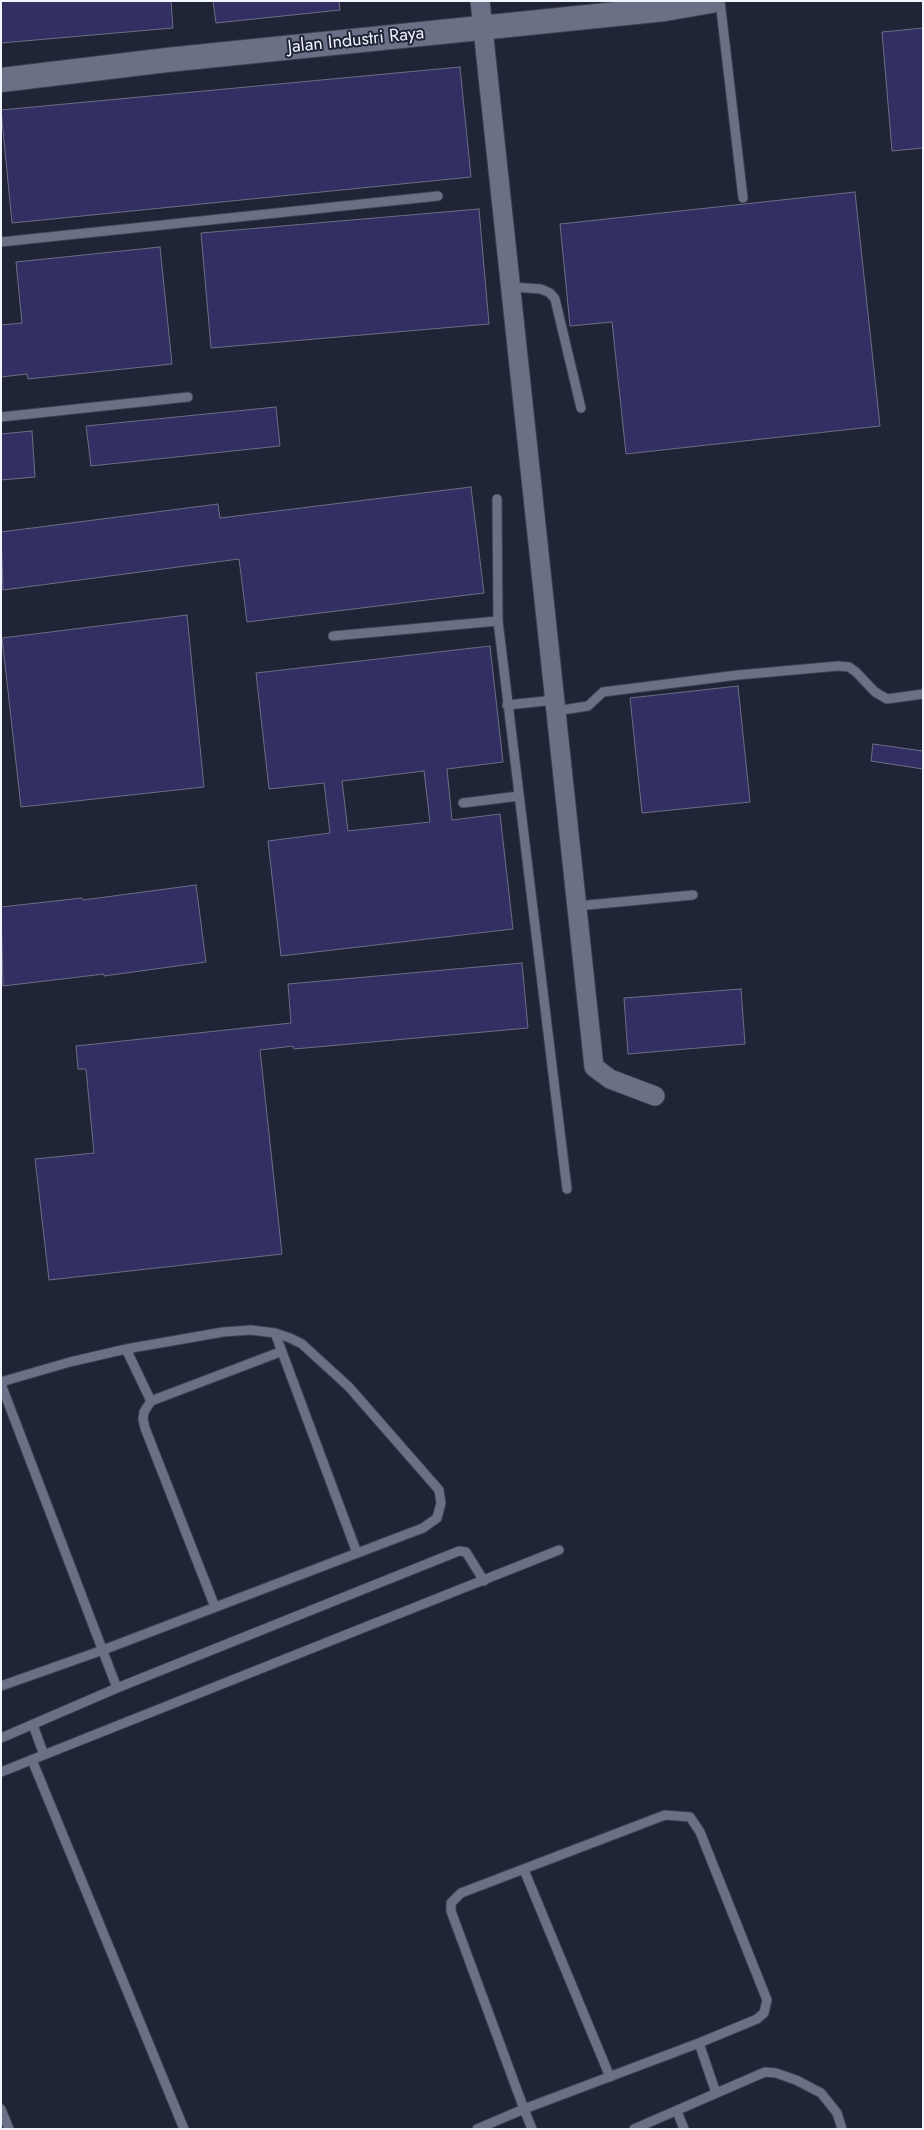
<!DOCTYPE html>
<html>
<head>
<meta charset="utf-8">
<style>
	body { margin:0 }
	#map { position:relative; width:924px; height:2130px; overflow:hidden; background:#1f2436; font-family:Jost,sans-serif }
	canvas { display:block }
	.frame { position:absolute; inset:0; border:2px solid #f1f4fe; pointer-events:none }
</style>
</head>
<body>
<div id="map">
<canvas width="924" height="2130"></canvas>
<div class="frame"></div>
</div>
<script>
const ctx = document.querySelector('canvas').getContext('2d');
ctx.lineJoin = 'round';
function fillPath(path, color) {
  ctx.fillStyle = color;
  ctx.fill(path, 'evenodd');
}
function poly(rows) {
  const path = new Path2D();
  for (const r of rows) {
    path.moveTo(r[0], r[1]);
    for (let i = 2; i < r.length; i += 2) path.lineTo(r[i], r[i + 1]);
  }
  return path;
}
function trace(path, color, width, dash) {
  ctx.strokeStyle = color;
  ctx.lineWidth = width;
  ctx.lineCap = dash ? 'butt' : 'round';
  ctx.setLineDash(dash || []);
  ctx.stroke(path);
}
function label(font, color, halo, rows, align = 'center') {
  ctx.font = font + ' Jost,sans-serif';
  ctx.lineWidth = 4;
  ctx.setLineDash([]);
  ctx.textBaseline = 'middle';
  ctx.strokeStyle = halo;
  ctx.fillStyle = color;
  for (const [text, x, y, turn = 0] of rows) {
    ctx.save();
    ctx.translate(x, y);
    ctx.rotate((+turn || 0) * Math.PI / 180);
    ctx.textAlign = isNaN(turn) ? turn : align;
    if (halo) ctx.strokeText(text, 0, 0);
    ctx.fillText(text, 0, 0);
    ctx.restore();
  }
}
const building = poly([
	[1,1,171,1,173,28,1,43,1,1],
	[213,1,339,1,340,10,216,23,213,1],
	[923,28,923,148,892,151,882,32,923,28],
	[460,67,471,177,12,223,1,110,460,67],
	[855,192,880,426,626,454,612,322,570,326,560,224,855,192],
	[479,209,489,324,211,348,201,233,479,209],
	[160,247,172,364,28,379,27,374,1,377,1,325,22,323,16,262,160,247],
	[276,407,280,446,91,466,86,426,276,407],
	[32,431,35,477,1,480,1,434,32,431],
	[471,487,484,593,247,622,239,559,3,590,1,532,218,504,220,518,471,487],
	[187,615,204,787,21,807,2,638,187,615],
	[490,646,503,762,447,769,452,820,500,814,513,929,281,956,268,841,330,833,324,783,269,789,256,673,490,646],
	[424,771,430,822,348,831,342,781,424,771],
	[738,686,750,802,642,813,630,698,738,686],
	[873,744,923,751,923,769,871,761,873,744],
	[196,885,206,962,104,976,104,974,3,986,1,907,82,898,83,900,196,885],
	[522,963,528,1028,294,1049,293,1046,260,1050,282,1254,49,1280,35,1159,94,1153,86,1069,78,1069,76,1046,291,1023,288,984,522,963],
	[741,989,745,1044,628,1054,624,998,741,989]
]);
fillPath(building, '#322f62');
trace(building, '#6d6e85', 1);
const service = poly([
	[720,1,743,198],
	[1,242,438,196],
	[512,287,541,289,550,293,555,299,581,408],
	[1,417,188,397],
	[497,499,498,621,567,1189],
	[333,636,498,621],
	[507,705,555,700],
	[556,711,588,706,603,692,738,675,838,666,849,667,856,672,875,692,887,699,923,694],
	[463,803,519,796],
	[577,906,693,895],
	[275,1333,357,1553],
	[126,1349,151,1401],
	[1,1382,70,1362,126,1349,223,1332,251,1330,275,1333,290,1338,302,1344,349,1387,439,1490,441,1503,437,1518,423,1528,103,1650,1,1686],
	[1,1384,117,1688],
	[215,1607,145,1428,143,1419,144,1412,151,1401,280,1352],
	[33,1725,44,1755],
	[1,1738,117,1688,459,1551,466,1552,484,1581],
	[32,1760,184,2129],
	[1,1772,559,1550],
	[524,1870,610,2077],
	[699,2043,716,2093],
	[1,2109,9,2129],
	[677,2111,684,2129],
	[477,2129,524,2109,699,2043,757,2019,764,2013,767,2000,700,1832,690,1817,665,1815,461,1893,451,1903,451,1911,524,2109,532,2129],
	[634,2129,765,2072,776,2073,796,2080,821,2093,837,2113,842,2129]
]);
const minor = poly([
	[480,1,594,1067,610,1079,655,1096]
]);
const tertiary = poly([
	[1,80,167,60,665,9,711,1]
]);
trace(service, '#3c3f4e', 11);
trace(minor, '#3c3f4e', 21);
trace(tertiary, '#3c3f4e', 26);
trace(service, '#6a7086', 9);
trace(minor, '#6a7086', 19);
trace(tertiary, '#6a7086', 24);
label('18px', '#f1f4fe', '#1f2436', [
	["Jalan Industri Raya",356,41,-6]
]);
</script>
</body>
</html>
